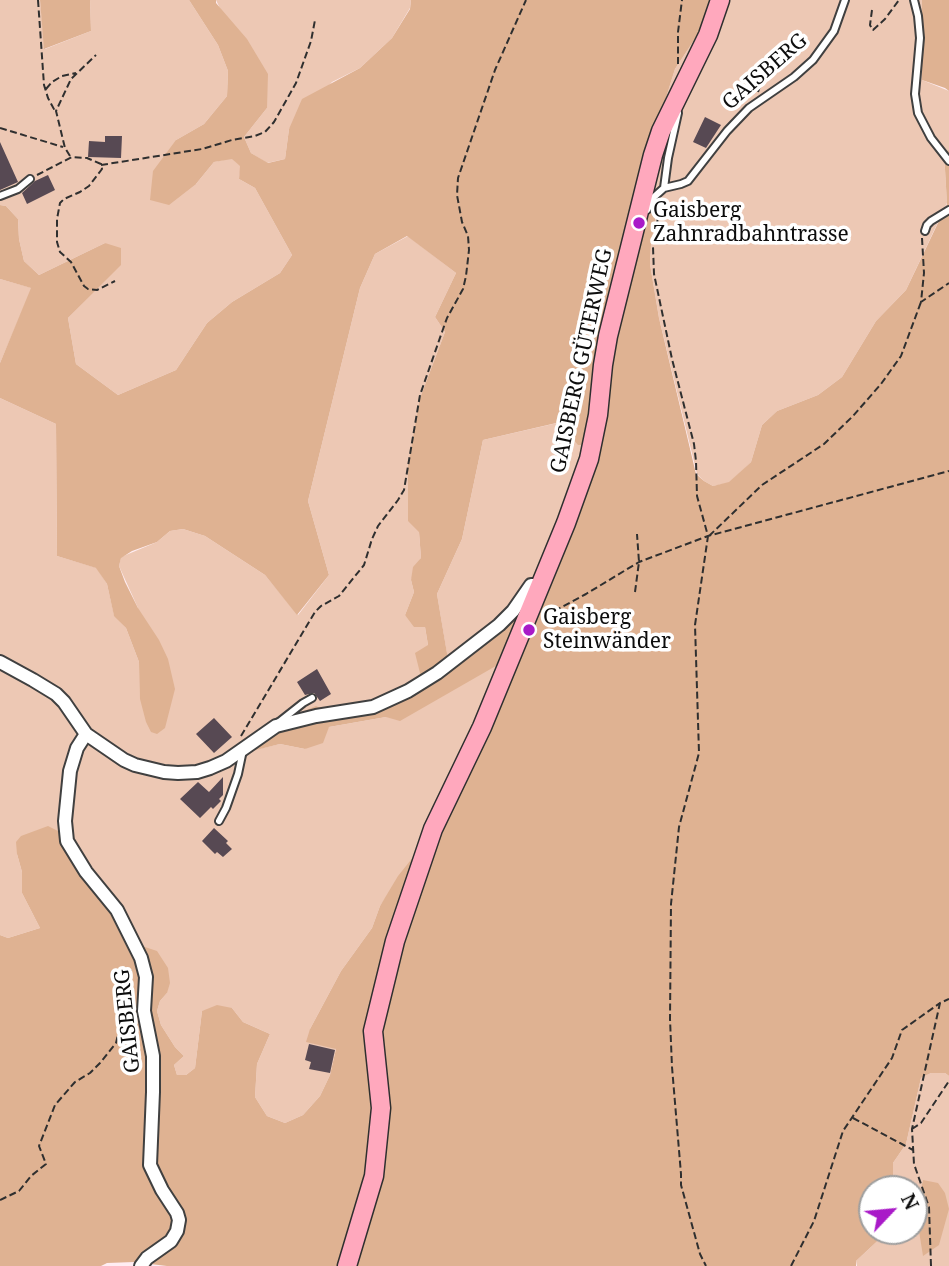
<!DOCTYPE html>
<html>
<head>
<meta charset="utf-8">
<style>
	body { margin:0 }
	#map { position:relative; width:949px; height:1266px; overflow:hidden; background:#ffedf3; font-family:"Noto Serif",serif }
	canvas { display:block }
	.north { position:absolute; left:858px; top:1175px; width:70px; height:70px; box-sizing:border-box; background:#fff; border:2px solid #9e9e9e; border-radius:50%; rotate:64deg; font-size:19px; font-weight:700; line-height:28px; text-align:center; color:#0d0d0d }
	.north::after { content:''; display:block; margin:auto; width:24px; height:32px; background:#a91ac8; clip-path:polygon(50% 0,100% 100%,50% 72%,0 100%) }
</style>
</head>
<body>
<div id="map">
<canvas width="949" height="1266"></canvas>
<div class="north">N</div>
</div>
<script>
const ctx = document.querySelector('canvas').getContext('2d');
ctx.lineJoin = 'round';
function fillPath(path, color) {
  ctx.fillStyle = color;
  ctx.fill(path, 'evenodd');
}
function poly(rows) {
  const path = new Path2D();
  for (const r of rows) {
    path.moveTo(r[0], r[1]);
    for (let i = 2; i < r.length; i += 2) path.lineTo(r[i], r[i + 1]);
  }
  return path;
}
function trace(path, color, width, dash) {
  ctx.strokeStyle = color;
  ctx.lineWidth = width;
  ctx.lineCap = dash ? 'butt' : 'round';
  ctx.setLineDash(dash || []);
  ctx.stroke(path);
}
function label(font, color, halo, rows, align = 'center') {
  ctx.font = font + ' "Noto Serif",serif';
  ctx.lineWidth = 7;
  ctx.setLineDash([]);
  ctx.textBaseline = 'middle';
  ctx.strokeStyle = halo;
  ctx.fillStyle = color;
  for (const [text, x, y, turn = 0] of rows) {
    ctx.save();
    ctx.translate(x, y);
    ctx.rotate((+turn || 0) * Math.PI / 180);
    ctx.textAlign = isNaN(turn) ? turn : align;
    if (halo) ctx.strokeText(text, 0, 0);
    ctx.fillText(text, 0, 0);
    ctx.restore();
  }
}
fillPath(poly([
	[0,0,40,0,45,49,91,31,90,0,189,0,218,45,228,71,227,96,204,124,176,140,196,184,214,162,232,158,241,166,239,179,255,188,292,255,280,273,232,302,207,323,176,370,118,395,76,364,68,318,120,265,105,243,39,275,24,261,19,239,18,219,6,206,0,205],
	[216,0,411,0,410,8,392,38,360,68,332,82,289,129,285,159,267,163,251,153,244,137,267,108],
	[713,0,922,0,922,80,949,91,949,150,944,153,947,203,906,290,876,321,842,377,818,395,777,411,762,425,751,462,729,483,713,486,704,481,697,474,659,318,650,264,651,245,658,204,654,185,645,165,675,69,708,19],
	[408,236,456,273,435,317,445,332,420,398,419,532,421,558,411,580,414,592,405,615,425,627,428,645,424,685,380,708,289,726,250,751,280,744,305,749,329,727,386,717,501,663,448,809,380,906,372,928,341,971,310,1029,336,1049,330,1075,320,1096,303,1115,285,1123,267,1116,255,1097,257,1064,270,1034,243,1022,232,1008,202,1011,195,1068,186,1075,177,1075,174,1065,184,1056,175,1047,161,1025,157,1011,160,1001,167,993,139,945,17,854,22,872,22,893,40,928,8,938,0,935,0,398,56,424,57,556,97,568,107,584,114,615,126,628,139,662,140,699,138,608,119,566,121,557,157,542,170,531,183,529,205,536,265,575,298,615,329,575,308,501,360,288,375,254],
	[0,279,32,288,0,363],
	[579,418,585,445,553,564,449,666,437,594,462,539,483,440],
	[931,1073,945,1073,949,1076,949,1266,857,1266,856,1261,886,1233,919,1231,923,1180,919,1198,914,1201,914,1189,893,1189,893,1163,906,1144,921,1078]
]), '#edc8b4');
fillPath(poly([
	[40,0,90,0,91,31,44,49],
	[189,0,216,0,216,3,247,39,268,74,267,108,244,137,251,153,268,163,285,159,289,129,302,99,360,68,392,38,410,9,411,0,713,0,708,19,675,69,645,165,659,197,651,245,650,264,659,318,696,474,704,481,713,486,729,482,751,462,762,425,777,411,818,395,842,377,876,321,906,290,947,204,944,152,949,150,949,1076,945,1073,931,1073,921,1078,906,1144,893,1163,893,1189,872,1189,872,1231,914,1231,914,1201,919,1197,923,1180,938,1183,945,1193,949,1209,939,1245,923,1256,919,1231,886,1233,856,1261,856,1266,167,1266,134,1262,107,1263,101,1266,0,1266,0,935,8,938,40,928,22,893,22,872,17,854,16,842,21,836,48,826,58,831,139,945,157,951,168,968,170,983,167,993,160,1001,157,1011,161,1025,175,1047,184,1056,174,1065,177,1075,186,1075,195,1068,202,1011,217,1005,232,1008,243,1022,270,1034,257,1064,255,1097,267,1116,285,1123,303,1115,320,1096,330,1075,336,1049,306,1042,310,1029,341,971,372,928,380,906,398,876,422,846,501,663,400,721,386,717,329,727,323,743,305,749,280,744,248,752,289,726,299,713,316,706,336,715,423,685,415,653,428,645,425,627,414,627,405,615,414,592,411,580,413,567,421,558,419,532,408,521,408,466,420,398,445,332,435,317,456,273,407,236,375,254,360,288,308,501,329,575,297,615,265,575,205,536,183,529,170,531,157,542,132,551,121,558,119,566,125,582,138,608,159,640,168,659,175,689,165,728,157,734,151,732,146,722,140,699,139,662,126,628,114,616,107,584,96,568,57,556,56,424,0,398,0,363,31,288,0,279,0,205,6,206,18,219,19,239,24,261,39,275,105,243,121,248,121,265,68,318,76,364,118,395,176,370,207,323,232,302,280,273,292,255,255,188,239,179,240,166,232,159,214,162,196,184,169,205,150,200,153,171,176,140,204,124,227,96,228,71,218,45],
	[578,418,573,439,578,445,585,445,531,610,520,607,449,665,437,594,462,539,483,440],
	[922,0,949,0,949,91,945,88,922,80]
]), '#dfb292');
fillPath(poly([
	[705,117,721,125,706,148,693,142],
	[105,136,122,136,121,158,88,157,89,141,105,142],
	[0,142,18,182,0,190],
	[48,175,55,190,27,204,22,193,35,181],
	[317,669,331,694,320,701,314,693,305,695,297,682],
	[214,718,232,737,214,753,196,734],
	[223,777,223,795,219,799,221,801,213,809,211,807,200,818,180,799,198,782,209,792],
	[214,828,228,841,226,843,232,849,223,857,217,852,215,854,202,841],
	[309,1044,335,1050,330,1073,309,1069,311,1062,305,1060]
]), '#574953');
const lane = poly([
	[914,0,918,16,920,38,915,94,918,113,931,138,949,161],
	[664,188,681,184,688,181,727,131,749,108,794,77,813,60,834,31,845,0],
	[0,196,18,189,30,179],
	[647,210,654,197,664,188,668,158,678,113],
	[925,231,927,225,931,221,949,210],
	[279,722,303,703,312,698],
	[219,821,226,808,238,774,242,755,239,751]
]);
const street = poly([
	[0,662,33,680,56,694,64,702,86,734,124,760,135,765,164,772,178,773,197,772,210,768,226,761,276,726,316,716,373,707,408,691,437,673,499,625,513,611,531,585,540,585],
	[86,734,77,748,70,771,65,821,67,841,86,872,117,910,141,958,146,977,144,1011,153,1056,153,1092,150,1165,162,1190,177,1213,179,1220,177,1231,171,1241,147,1258,141,1266]
]);
const secondary = poly([
	[347,1266,374,1176,381,1108,373,1031,395,941,433,829,482,727,566,523,589,459,598,415,603,365,608,336,653,155,661,131,708,35,720,0]
]);
trace(lane, '#404040', 10);
trace(street, '#404040', 16);
trace(secondary, '#2f2f2f', 21);
trace(poly([
	[38,0,44,85,48,98,55,111],
	[872,10,870,25,872,29,873,30,885,19,899,0],
	[678,64,678,32,682,0],
	[46,89,52,82,62,76,76,73],
	[758,92,763,78,784,46,790,43,805,43],
	[0,128,63,147],
	[70,156,65,148,56,111,71,79,96,55],
	[101,165,202,149,232,140,255,136,265,132,274,122,296,83,311,41,315,20],
	[37,175,72,157,87,158,101,164,102,169,89,186,80,192,64,199,60,203,57,219,57,242,60,252,71,262,84,286,88,289,97,290,115,281],
	[660,206,653,247,654,274,672,359,694,444,696,461,697,496,708,536,695,625,699,753,679,827,671,904,670,1019,672,1067,681,1174,681,1185,700,1254,706,1266],
	[922,238,924,273,921,302,949,283],
	[709,536,762,485,824,444,853,416,881,384,901,356,921,302],
	[635,592,639,562,637,534],
	[545,616,586,594,639,562,708,536,949,471],
	[241,736,315,612,321,606,339,596,364,565,372,539,378,526,398,500,404,490,420,395,442,332,447,318,463,289,466,276,469,250,468,236,462,222,457,195,458,178,495,70,526,0],
	[853,1118,913,1150],
	[912,1129,921,1123,949,1081],
	[0,1200,19,1191,31,1176,46,1164,39,1146,55,1105,75,1082,90,1073,100,1063,116,1043,121,1022,122,994,131,970],
	[791,1266,814,1221,843,1131,892,1058,902,1030,940,1003],
	[931,1266,929,1207,914,1164,912,1129,940,1003,949,999]
]), '#2f2f2f', 2, [7, 3.5]);
trace(lane, '#fff', 6);
trace(street, '#fff', 12);
trace(secondary, '#ffa8bd', 18);
for (const [x, y, r, color] of [
	[639,223,7,"#a91ac8"],
	[529,630,7,"#a91ac8"]
]) {
  const dot = new Path2D();
  dot.arc(x, y, r, 0, 2 * Math.PI);
  ctx.fillStyle = color;
  ctx.fill(dot);
  trace(dot, '#fff', 2.5);
}
label('21px', '#0d0d0d', '#fff', [
	["GAISBERG",765,72,-41],
	["GAISBERG GÜTERWEG",582,361,-78],
	["GAISBERG",128,1021,-96]
]);
label('21px', '#0d0d0d', '#fff', [
	["Gaisberg",653,211],
	["Zahnradbahntrasse",653,235],
	["Gaisberg",543,618],
	["Steinwänder",543,642]
], 'left');
</script>
</body>
</html>
